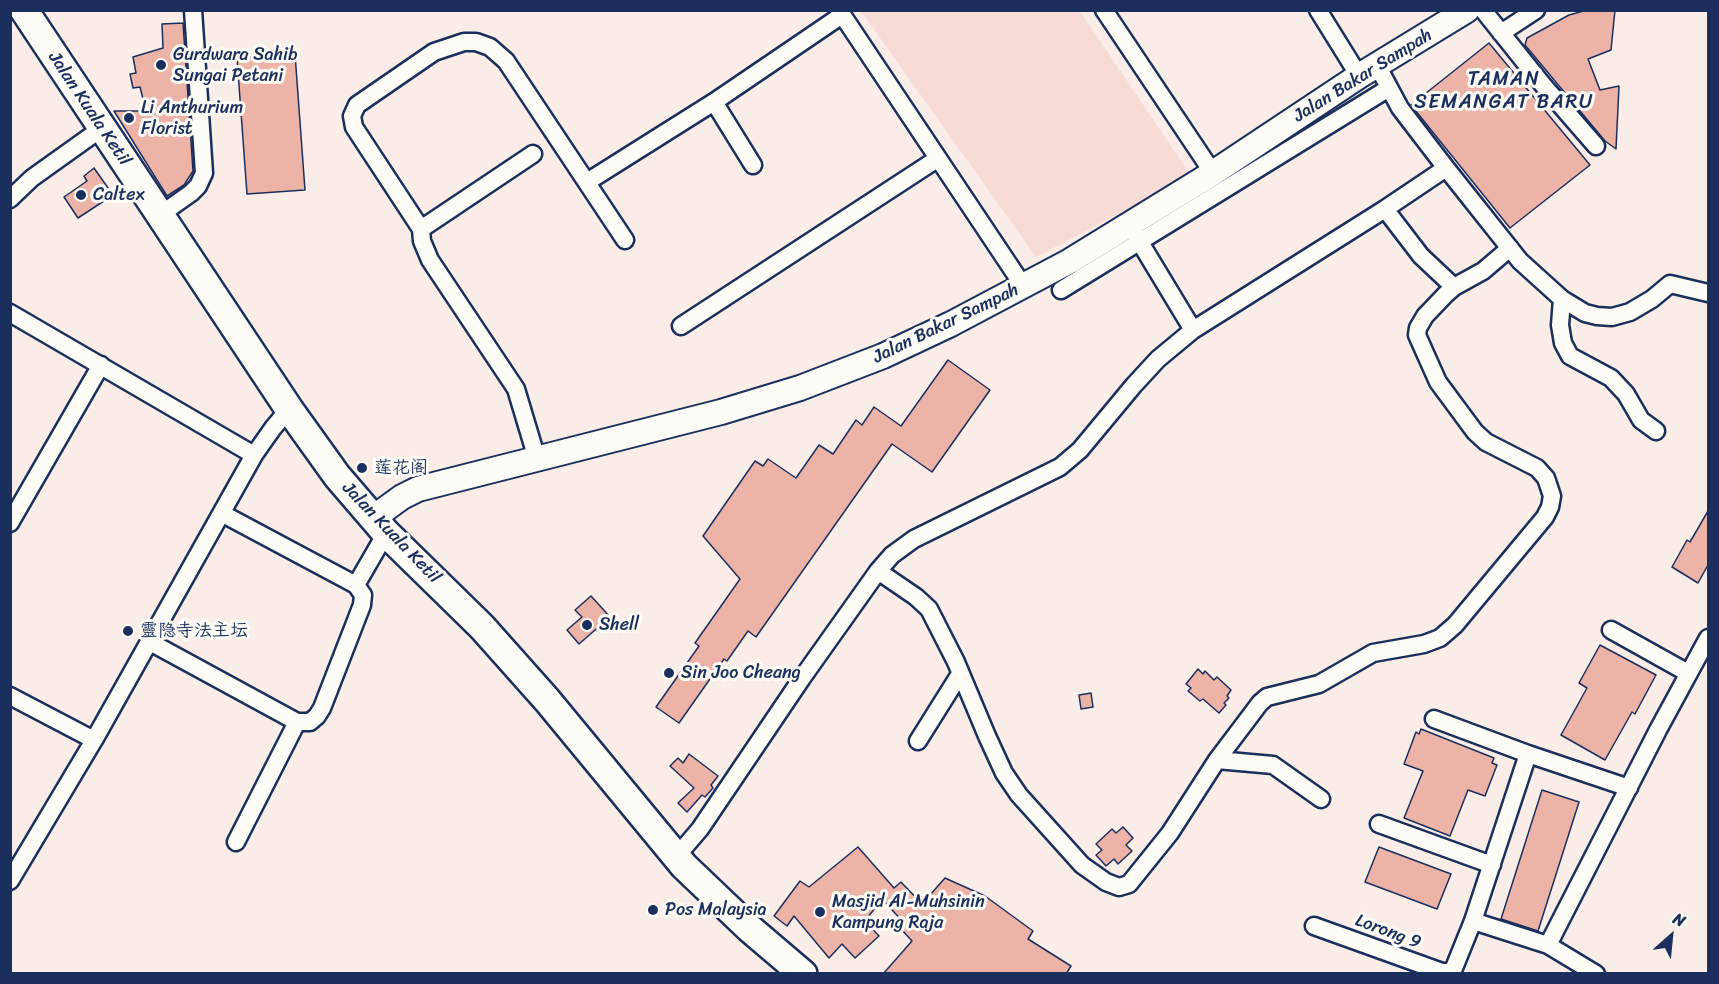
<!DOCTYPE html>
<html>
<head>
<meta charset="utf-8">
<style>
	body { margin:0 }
	#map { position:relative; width:1719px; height:984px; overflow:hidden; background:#faede7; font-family:Sriracha,sans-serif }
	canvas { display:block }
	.frame { position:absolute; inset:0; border:12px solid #1b2f5e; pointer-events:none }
	.north { position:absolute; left:1641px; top:906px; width:60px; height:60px; -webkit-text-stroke:4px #fdfcf7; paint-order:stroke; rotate:27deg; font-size:16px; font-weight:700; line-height:24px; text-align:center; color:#1b2f5e }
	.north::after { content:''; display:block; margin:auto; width:21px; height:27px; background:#1b2f5e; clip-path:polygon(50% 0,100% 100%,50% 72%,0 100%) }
</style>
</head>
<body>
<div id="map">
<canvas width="1719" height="984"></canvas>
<div class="frame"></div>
<div class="north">N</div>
</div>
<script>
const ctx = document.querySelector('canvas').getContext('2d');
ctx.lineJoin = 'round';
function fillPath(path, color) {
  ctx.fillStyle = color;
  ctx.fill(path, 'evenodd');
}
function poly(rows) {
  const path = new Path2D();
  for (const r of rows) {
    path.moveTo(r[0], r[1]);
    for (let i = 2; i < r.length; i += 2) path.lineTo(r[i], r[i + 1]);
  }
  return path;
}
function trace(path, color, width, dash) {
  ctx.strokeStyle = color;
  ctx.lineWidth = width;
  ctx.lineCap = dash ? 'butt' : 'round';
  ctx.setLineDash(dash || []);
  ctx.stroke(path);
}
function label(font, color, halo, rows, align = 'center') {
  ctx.font = font + ' Sriracha,"LXGW WenKai TC",sans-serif';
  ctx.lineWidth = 6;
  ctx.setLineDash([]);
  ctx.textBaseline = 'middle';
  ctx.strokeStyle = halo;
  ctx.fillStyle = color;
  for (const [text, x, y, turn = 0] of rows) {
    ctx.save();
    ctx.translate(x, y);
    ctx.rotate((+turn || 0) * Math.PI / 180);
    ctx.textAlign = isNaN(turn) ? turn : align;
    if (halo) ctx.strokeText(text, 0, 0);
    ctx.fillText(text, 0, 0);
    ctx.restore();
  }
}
fillPath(poly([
	[861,11,1080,11,1191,176,1036,257]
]), '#f6dcd4');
const building = poly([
	[1587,10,1615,10,1611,50,1588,59,1600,90,1619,86,1616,149,1605,141,1525,45,1527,38,1569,15,1587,10],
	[183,23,193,171,184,185,167,196,114,111,146,111,140,87,133,88,130,74,136,73,133,57,163,48,162,24,183,23],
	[1489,43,1590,165,1510,228,1411,105,1489,43],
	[295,54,305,190,247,194,237,58,295,54],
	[94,168,113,195,78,218,64,197,87,181,84,176,94,168],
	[948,360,990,390,932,472,892,444,756,637,748,631,727,661,724,659,679,723,656,707,699,646,695,643,740,579,703,536,755,461,763,466,768,459,796,478,819,445,833,454,856,420,862,425,874,407,901,426,948,360],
	[1708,511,1708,565,1698,583,1672,567,1687,540,1690,542,1708,511],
	[591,596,610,617,579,644,567,630,582,617,575,610,591,596],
	[1600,645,1656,675,1635,714,1632,712,1605,760,1561,735,1587,688,1579,683,1600,645],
	[1198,669,1203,674,1205,671,1214,680,1217,677,1231,690,1227,696,1229,698,1224,703,1226,705,1219,713,1203,699,1200,701,1188,691,1191,688,1186,684,1198,669],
	[1091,693,1093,707,1081,709,1079,695,1091,693],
	[1421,729,1494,758,1492,763,1497,765,1485,796,1468,790,1450,836,1404,818,1423,771,1404,764,1416,732,1419,734,1421,729],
	[689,754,718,776,711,785,713,788,705,797,702,795,687,812,678,803,694,788,670,766,678,758,683,763,689,754],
	[1542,790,1579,802,1538,931,1501,919,1542,790],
	[1123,827,1133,838,1126,845,1132,851,1118,864,1114,859,1106,866,1096,855,1102,850,1096,844,1112,829,1116,833,1123,827],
	[858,847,894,888,901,882,922,904,945,878,985,896,1033,931,1028,939,1071,966,1066,974,883,974,912,941,901,929,905,924,882,899,865,921,879,936,855,958,842,944,829,958,794,916,787,926,774,916,800,881,809,887,858,847],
	[1379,847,1451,874,1437,909,1365,882,1379,847]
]);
fillPath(building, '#edb3a7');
trace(building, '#1b2f5e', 1.5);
const minor = poly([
	[839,10,1024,287],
	[1104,10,1213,173],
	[1318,10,1359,76],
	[1483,10,1543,85,1596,146],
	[1501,33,1536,10],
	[1377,65,1400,108,1446,168,1520,261,1562,299,1585,313,1597,316,1612,317,1630,312,1652,299,1670,284,1708,293],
	[714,102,753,165],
	[533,154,421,229,422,241,430,260,516,389,537,459],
	[587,182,714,102,842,15],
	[10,199,32,178,102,128],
	[1385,209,1421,256,1454,287],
	[160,215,191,193,198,186,204,173,193,10],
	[421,229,354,127,352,116,357,105,434,52,464,42,476,42,490,47,506,61,625,240],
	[1135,234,1193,330],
	[1061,290,1389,88],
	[1562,299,1560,325,1563,343,1570,356,1611,378,1626,394,1641,420,1656,431],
	[10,313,254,455],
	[681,326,937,159],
	[223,514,356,585,363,595,362,605,322,708,317,716,310,722,297,722],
	[10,523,101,365],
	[878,571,916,597,929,609,956,662,987,736,1004,773,1019,795,1082,865,1106,882,1119,887,1129,884,1170,833,1217,760,1260,703,1267,697,1319,684,1373,653,1424,644,1440,638,1455,625,1545,517,1550,507,1552,496,1546,478,1537,468,1486,442,1475,432,1438,382,1417,335,1418,328,1425,316,1446,294,1454,287,1483,271,1510,248],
	[356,585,386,533],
	[1611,630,1688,673],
	[150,642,297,722,236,842],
	[10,696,94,740],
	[1434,719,1528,754],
	[918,741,960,674],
	[1217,760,1273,765,1321,799],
	[1379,824,1492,865],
	[676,857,700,829,802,678,878,571,892,555,914,539,1060,467,1080,450,1134,385,1158,359,1193,330,1385,209,1446,168],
	[10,881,94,740,254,455,273,428,289,409],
	[1473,921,1548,945,1596,974],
	[1314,926,1442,972,1450,972,1454,968,1473,921,1528,754,1629,788],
	[1548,945,1658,730,1708,638]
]);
const secondary = poly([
	[373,518,402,497,418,489,721,412,800,388,883,356,951,324,1070,261,1213,173,1359,76,1467,10]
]);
const primary = poly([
	[24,10,289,409,337,476,386,533,482,627,547,700,684,866,749,928,803,974]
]);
trace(minor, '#1b2f5e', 21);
trace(secondary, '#1b2f5e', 28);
trace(primary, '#1b2f5e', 32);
trace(minor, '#fdfcf7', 16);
trace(secondary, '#fdfcf7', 24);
trace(primary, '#fdfcf7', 27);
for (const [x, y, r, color] of [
	[161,65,6,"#1b2f5e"],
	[129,118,6,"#1b2f5e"],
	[81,195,6,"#1b2f5e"],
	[362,468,6,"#1b2f5e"],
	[587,625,6,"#1b2f5e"],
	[128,631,6,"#1b2f5e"],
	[669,673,6,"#1b2f5e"],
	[653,910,6,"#1b2f5e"],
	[820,912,6,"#1b2f5e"]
]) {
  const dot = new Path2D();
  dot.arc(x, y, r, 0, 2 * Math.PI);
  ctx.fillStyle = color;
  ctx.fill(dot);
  trace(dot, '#fdfcf7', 2);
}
label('18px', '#1b2f5e', '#fdfcf7', [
	["Gurdwara Sahib",173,55],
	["Sungai Petani",173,76],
	["Li Anthurium",141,108],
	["Florist",141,129],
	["Caltex",93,195],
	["莲花阁",374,468],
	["Shell",599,625],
	["靈隐寺法主坛",140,631],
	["Sin Joo Cheang",681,673],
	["Masjid Al-Muhsinin",832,902],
	["Kampung Raja",832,923],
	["Pos Malaysia",665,910]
], 'left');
label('18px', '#1b2f5e', '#fdfcf7', [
	["Jalan Bakar Sampah",1363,76,-32],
	["Jalan Kuala Ketil",89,109,56],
	["Jalan Bakar Sampah",946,324,-26],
	["Jalan Kuala Ketil",391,533,46],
	["Lorong 9",1388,932,20]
]);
ctx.letterSpacing = '1.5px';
label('20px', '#1b2f5e', '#fdfcf7', [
	["TAMAN",1504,80],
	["SEMANGAT BARU",1504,103]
]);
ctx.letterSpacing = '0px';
</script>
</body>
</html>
